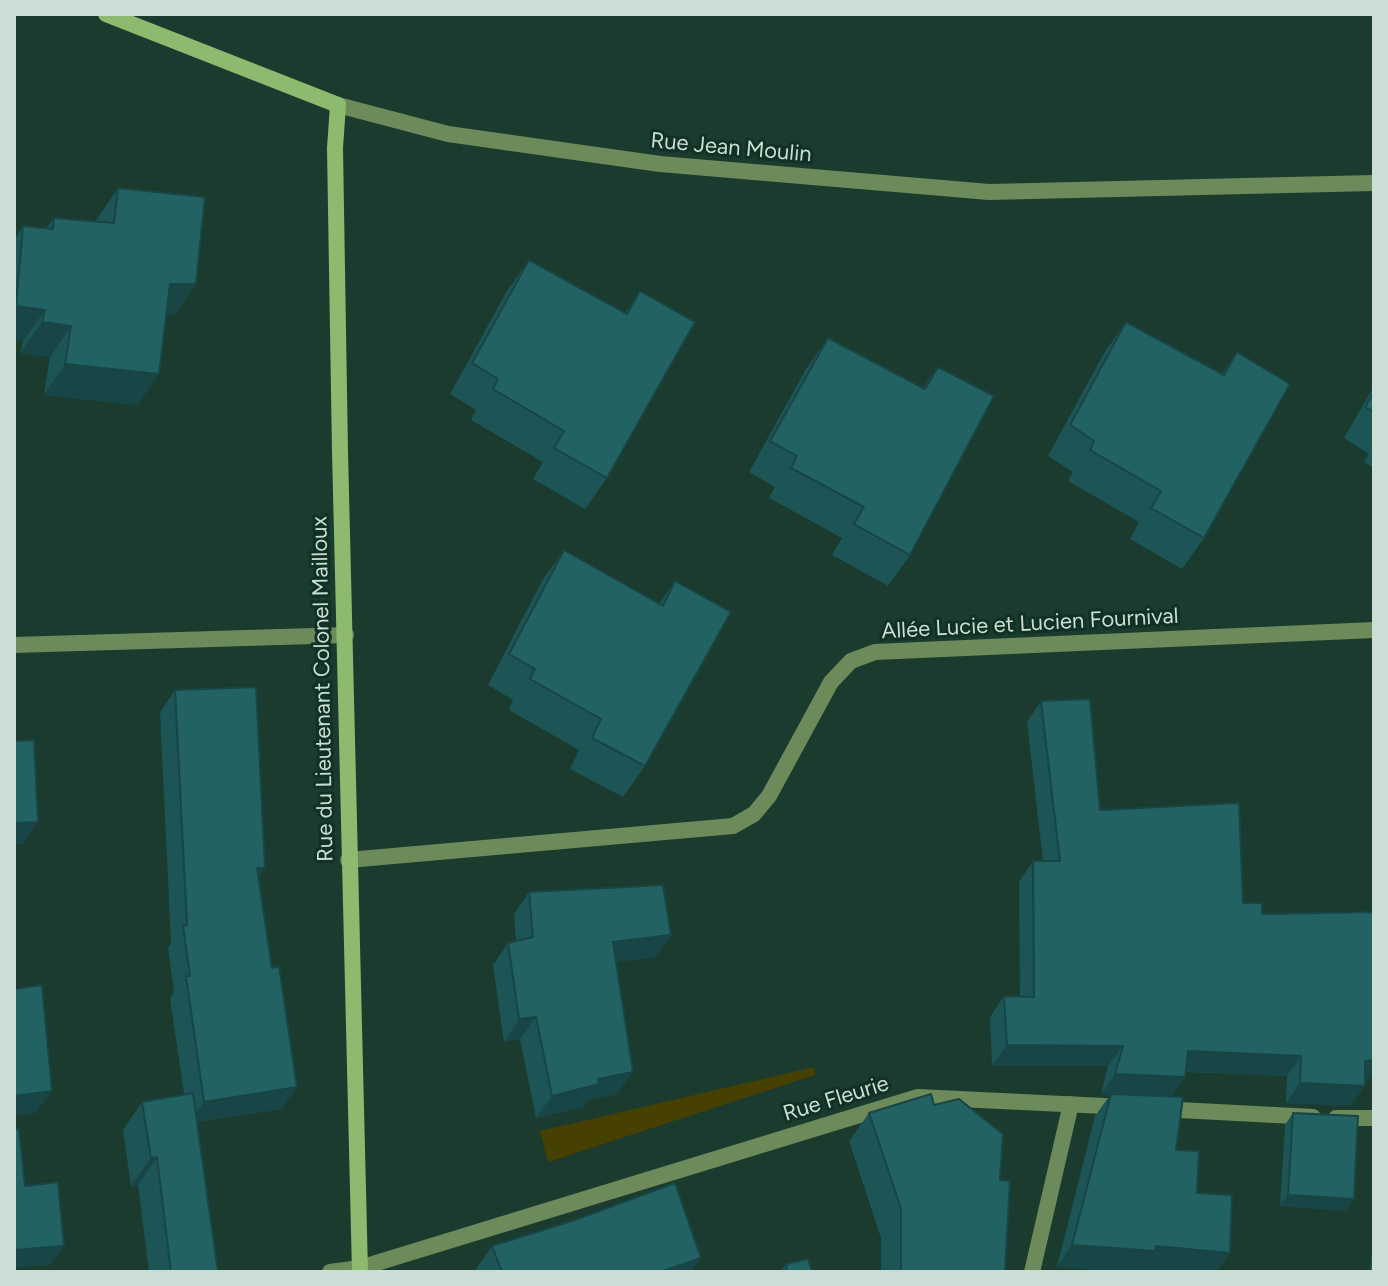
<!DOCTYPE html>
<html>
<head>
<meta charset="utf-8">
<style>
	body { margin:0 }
	#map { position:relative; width:1388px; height:1286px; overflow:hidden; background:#1b3b2e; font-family:Figtree,sans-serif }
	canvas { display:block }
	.frame { position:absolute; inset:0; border:16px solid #cbddd4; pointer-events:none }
</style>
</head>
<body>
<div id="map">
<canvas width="1388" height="1286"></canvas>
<div class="frame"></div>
</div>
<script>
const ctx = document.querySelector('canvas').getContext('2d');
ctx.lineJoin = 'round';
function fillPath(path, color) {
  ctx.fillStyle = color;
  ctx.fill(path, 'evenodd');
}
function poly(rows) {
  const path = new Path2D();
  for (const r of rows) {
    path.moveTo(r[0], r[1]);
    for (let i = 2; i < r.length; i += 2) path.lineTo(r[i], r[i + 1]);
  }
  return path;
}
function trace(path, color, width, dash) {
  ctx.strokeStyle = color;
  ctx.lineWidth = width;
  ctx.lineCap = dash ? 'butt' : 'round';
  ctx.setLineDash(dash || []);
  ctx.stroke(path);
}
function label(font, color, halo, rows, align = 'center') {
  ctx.font = font + ' Figtree,sans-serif';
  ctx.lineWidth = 6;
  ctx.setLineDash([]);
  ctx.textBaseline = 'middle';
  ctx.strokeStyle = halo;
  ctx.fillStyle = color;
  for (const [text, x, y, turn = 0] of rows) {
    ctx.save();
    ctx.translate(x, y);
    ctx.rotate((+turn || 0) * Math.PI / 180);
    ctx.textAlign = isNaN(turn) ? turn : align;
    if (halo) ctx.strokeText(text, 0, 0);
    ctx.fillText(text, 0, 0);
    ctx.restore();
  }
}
fillPath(poly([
	[814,1067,815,1075,548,1162,540,1131]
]), '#464002');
trace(poly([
	[338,105,448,134,660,164,989,192,1374,183],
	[14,645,346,635],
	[348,860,733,826,754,814,769,796,831,682,851,661,875,652,1374,630],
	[1160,1109,1313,1117],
	[1336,1118,1374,1118],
	[330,1272,360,1268,918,1097,1125,1107],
	[1032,1272,1071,1104]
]), '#6d8a5b', 16);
trace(poly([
	[106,14,338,105,335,148,340,452,360,1272]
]), '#8dba6f', 16);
fillPath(poly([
	[118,188,175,315,166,315,138,405,44,395,50,357,20,353,23,341,14,340,14,240,23,226,46,228,54,218,96,221,97,219],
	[529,260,625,313,640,291,607,478,585,509,533,479,543,462,471,420,476,410,450,394,507,291],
	[1126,322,1222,374,1237,352,1204,538,1182,569,1130,539,1139,522,1068,481,1073,472,1048,456,1104,353],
	[828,338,923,388,938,367,910,555,888,586,832,555,842,538,769,498,775,487,749,472,806,369],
	[1374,386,1374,468,1364,462,1369,454,1344,438],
	[564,550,659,604,675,581,645,766,623,797,570,769,579,750,509,710,513,700,488,685,542,581],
	[175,690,258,877,282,1109,197,1122,218,1272,149,1272,138,1185,131,1186,123,1130,142,1102,184,1094,170,998,174,992,168,948,171,943,160,712],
	[1041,701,1100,810,1243,903,1262,914,1374,912,1374,1078,1365,1079,1350,1106,1286,1103,1287,1076,1186,1072,1185,1077,1171,1097,1176,1150,1197,1193,1217,1272,1179,1272,1143,1269,1141,1272,1128,1272,1057,1267,1095,1116,1110,1095,1101,1094,1108,1066,992,1066,990,1017,1004,996,1020,997,1019,882,1033,861,1043,861,1027,722],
	[529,892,671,935,655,957,616,962,617,1094,588,1100,583,1107,536,1118,520,1039,504,1042,493,965,508,943,516,941,514,914],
	[934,1105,1000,1180,1005,1272,881,1272,881,1238,849,1141,869,1113],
	[1293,1113,1354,1199,1346,1211,1280,1206,1285,1125],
	[1374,1230,1374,1272,1370,1272],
	[492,1246,701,1258,691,1272,474,1272],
	[786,1264,812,1272,780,1272]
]), '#1d5455');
fillPath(poly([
	[170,284,196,284,175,315,148,315],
	[16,306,45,310,23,341,14,340,14,309],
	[42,322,71,326,50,357,20,353],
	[65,364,159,374,138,405,44,395],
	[38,822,22,844,14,844,14,823],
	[257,868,265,868,250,889],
	[671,935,655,957,598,965,613,942],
	[536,1017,520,1039,504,1042,519,1019],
	[1007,1045,1123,1046,1108,1066,992,1066],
	[1188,1051,1301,1056,1287,1076,1174,1071],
	[1374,1060,1374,1078,1351,1081,1365,1061],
	[633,1072,617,1094,588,1100,583,1107,536,1118,552,1096,598,1079],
	[1115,1074,1185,1077,1171,1098,1101,1094],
	[1300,1083,1365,1086,1350,1106,1286,1103],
	[297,1087,282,1109,188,1123,204,1102],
	[52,1091,36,1113,14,1116,14,1096],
	[157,1157,138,1185,131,1186,151,1158],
	[1288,1195,1354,1199,1346,1211,1280,1206],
	[1072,1245,1156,1246,1230,1253,1217,1272,1179,1272,1143,1269,1141,1272,1128,1272,1057,1267],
	[64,1246,50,1265,14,1268,14,1250],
	[701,1258,691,1272,660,1272]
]), '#184545');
const building = poly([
	[118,188,205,197,196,284,170,284,159,374,65,364,71,326,42,322,45,310,16,306,23,226,53,229,54,218,114,223,118,188],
	[529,260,627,314,640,291,695,322,607,478,554,448,564,431,493,389,498,379,472,363,529,260],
	[1126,322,1224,375,1237,352,1290,384,1204,538,1151,508,1161,491,1090,450,1094,441,1070,425,1126,322],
	[828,338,925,389,938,367,994,396,910,555,854,524,864,507,791,468,797,456,770,441,828,338],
	[1374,392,1374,412,1365,407,1374,392],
	[564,550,663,606,675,581,731,612,645,766,592,738,601,719,530,679,535,669,509,654,564,550],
	[256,687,265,868,257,868,272,968,279,966,297,1087,204,1102,186,976,190,976,183,926,187,925,175,690,256,687],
	[1090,699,1100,810,1239,803,1243,903,1262,903,1262,914,1374,912,1374,1060,1365,1061,1365,1086,1300,1083,1301,1056,1188,1051,1185,1077,1115,1074,1123,1046,1007,1045,1004,996,1034,997,1033,861,1060,861,1041,701,1090,699],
	[34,740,38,822,14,823,14,741,34,740],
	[663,885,671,935,613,942,633,1072,598,1079,599,1084,552,1096,536,1017,519,1019,508,943,533,937,529,892,663,885],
	[42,985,52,1091,14,1096,14,989,42,985],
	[193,1093,218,1272,171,1272,157,1157,151,1158,142,1102,193,1093],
	[931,1094,934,1105,959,1099,1003,1134,1000,1180,1010,1181,1005,1272,901,1272,901,1209,869,1113,931,1094],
	[1111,1094,1183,1097,1176,1150,1199,1151,1197,1193,1232,1195,1230,1253,1156,1246,1155,1251,1072,1245,1111,1094],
	[1293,1113,1358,1116,1354,1199,1288,1195,1293,1113],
	[14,1129,19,1129,25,1186,58,1182,64,1246,14,1250,14,1129],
	[675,1183,701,1258,660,1272,502,1272,492,1246,575,1220,675,1183],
	[808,1259,812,1272,787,1272,786,1264,808,1259]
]);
fillPath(building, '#226263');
trace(building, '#184545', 2);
label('22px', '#cbddd4', '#103124', [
	["Rue Jean Moulin",731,148,5],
	["Allée Lucie et Lucien Fournival",1030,624,-3],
	["Rue du Lieutenant Colonel Mailloux",323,689,-91],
	["Rue Fleurie",836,1099,-17]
]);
</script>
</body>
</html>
